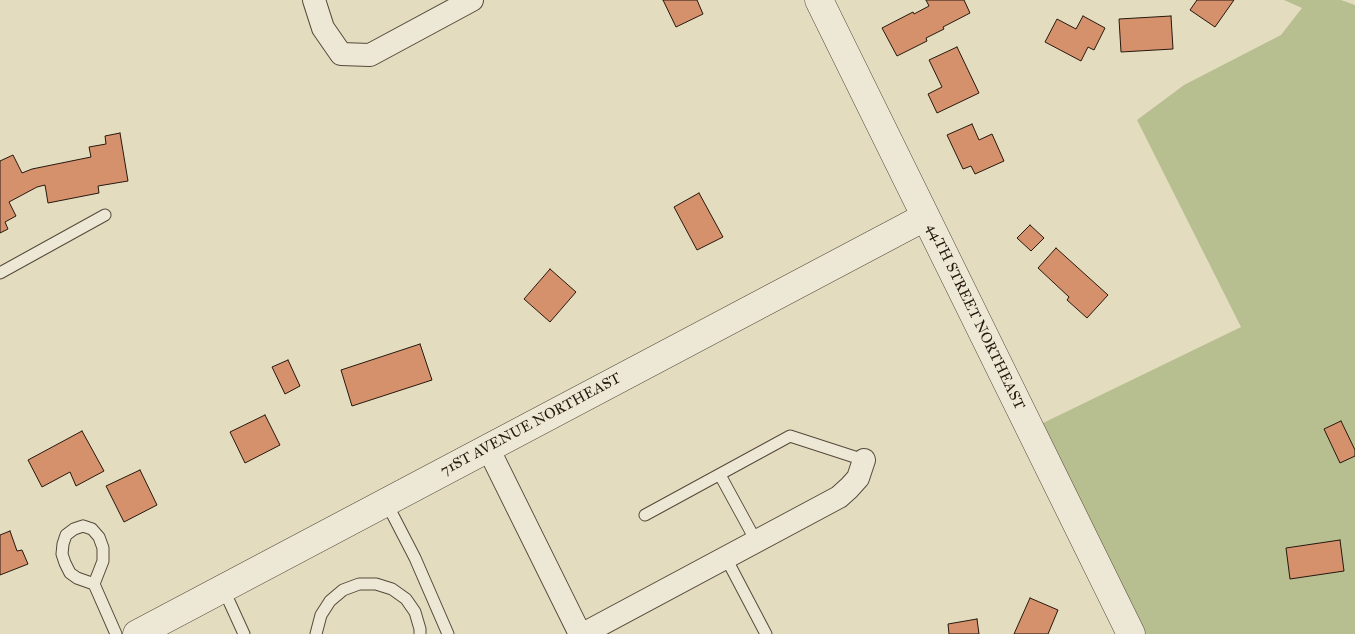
<!DOCTYPE html>
<html>
<head>
<meta charset="utf-8">
<style>
	body { margin:0 }
	canvas { display:block; background:#e4dcbf }
</style>
</head>
<body>
<canvas width="1355" height="634"></canvas>
<script>
const ctx = document.querySelector('canvas').getContext('2d');
ctx.lineJoin = 'round';
function fillPath(path, color) {
  ctx.fillStyle = color;
  ctx.fill(path, 'evenodd');
}
function poly(rows) {
  const path = new Path2D();
  for (const r of rows) {
    path.moveTo(r[0], r[1]);
    for (let i = 2; i < r.length; i += 2) path.lineTo(r[i], r[i + 1]);
  }
  return path;
}
function trace(path, color, width, dash) {
  ctx.strokeStyle = color;
  ctx.lineWidth = width;
  ctx.lineCap = dash ? 'butt' : 'round';
  ctx.setLineDash(dash || []);
  ctx.stroke(path);
}
function label(font, color, halo, rows, align = 'center') {
  ctx.font = font + ' "IM FELL Great Primer",serif';
  ctx.lineWidth = 4.5;
  ctx.setLineDash([]);
  ctx.textBaseline = 'middle';
  ctx.strokeStyle = halo;
  ctx.fillStyle = color;
  for (const [text, x, y, turn = 0] of rows) {
    ctx.save();
    ctx.translate(x, y);
    ctx.rotate((+turn || 0) * Math.PI / 180);
    ctx.textAlign = isNaN(turn) ? turn : align;
    if (halo) ctx.strokeText(text, 0, 0);
    ctx.fillText(text, 0, 0);
    ctx.restore();
  }
}
fillPath(poly([
	[1284,0,1341,0,1355,5,1355,634,1144,634,1041,424,1241,327,1137,120,1184,85,1281,35,1302,8]
]), '#b7bf90');
const building = poly([
	[663,0,697,0,703,14,676,27,663,0],
	[926,0,964,0,970,13,943,27,944,29,926,38,927,41,897,56,882,28,913,12,914,14,929,6,926,0],
	[1197,0,1234,0,1215,27,1190,10,1197,0],
	[1083,16,1105,28,1094,50,1088,47,1081,61,1045,42,1057,19,1076,29,1083,16],
	[1171,16,1173,49,1121,52,1119,19,1171,16],
	[957,47,979,93,937,113,928,94,942,87,929,60,957,47],
	[972,124,979,140,992,134,1004,161,975,174,971,166,963,169,947,135,972,124],
	[120,133,128,181,98,186,99,193,48,203,45,185,37,187,9,202,16,216,5,222,8,229,0,233,0,161,13,155,22,173,32,169,91,157,89,147,106,144,105,136,120,133],
	[699,193,723,237,697,250,674,207,699,193],
	[1030,225,1044,238,1031,251,1017,238,1030,225],
	[1056,248,1108,295,1087,318,1067,300,1069,297,1038,268,1056,248],
	[550,269,576,292,550,322,524,299,550,269],
	[420,344,432,380,352,406,341,370,420,344],
	[288,360,300,386,285,394,272,367,288,360],
	[265,415,280,445,245,463,230,432,265,415],
	[1341,421,1355,450,1355,456,1340,463,1324,429,1341,421],
	[82,431,104,471,76,486,70,472,42,487,28,460,82,431],
	[140,470,157,505,124,522,106,486,140,470],
	[10,531,17,551,22,550,28,564,0,575,0,535,10,531],
	[1340,540,1344,571,1290,579,1286,548,1340,540],
	[1030,598,1058,610,1048,634,1014,634,1030,598],
	[977,619,979,634,949,634,948,624,977,619]
]);
fillPath(building, '#d4916c');
trace(building, '#26180e', 1);
const service = poly([
	[0,273,105,215],
	[720,475,756,541],
	[386,502,415,558,448,634],
	[645,515,790,436,864,460],
	[83,526,92,529,99,537,103,548,103,561,94,584,77,578,70,573,65,563,62,554,63,544,66,535,74,529,83,526],
	[726,558,766,634],
	[94,584,116,634],
	[223,588,244,634],
	[316,634,321,615,330,601,343,590,359,584,376,584,392,589,406,599,415,612,420,629,420,634]
]);
const minor = poly([
	[314,0,323,28,341,54,370,55,472,0],
	[488,448,580,634],
	[583,634,839,497,849,488,858,478,864,460]
]);
const tertiary = poly([
	[819,0,1131,634],
	[137,634,925,217]
]);
trace(service, '#56493a', 13);
trace(minor, '#56493a', 24);
trace(tertiary, '#56493a', 29);
trace(service, '#ede8d5', 11);
trace(minor, '#ede8d5', 22);
trace(tertiary, '#ede8d5', 28);
label('15px', '#26180e', '#ede8d5', [
	["44TH STREET NORTHEAST",975,317,64],
	["71ST AVENUE NORTHEAST",531,425,-28]
]);
</script>
</body>
</html>
